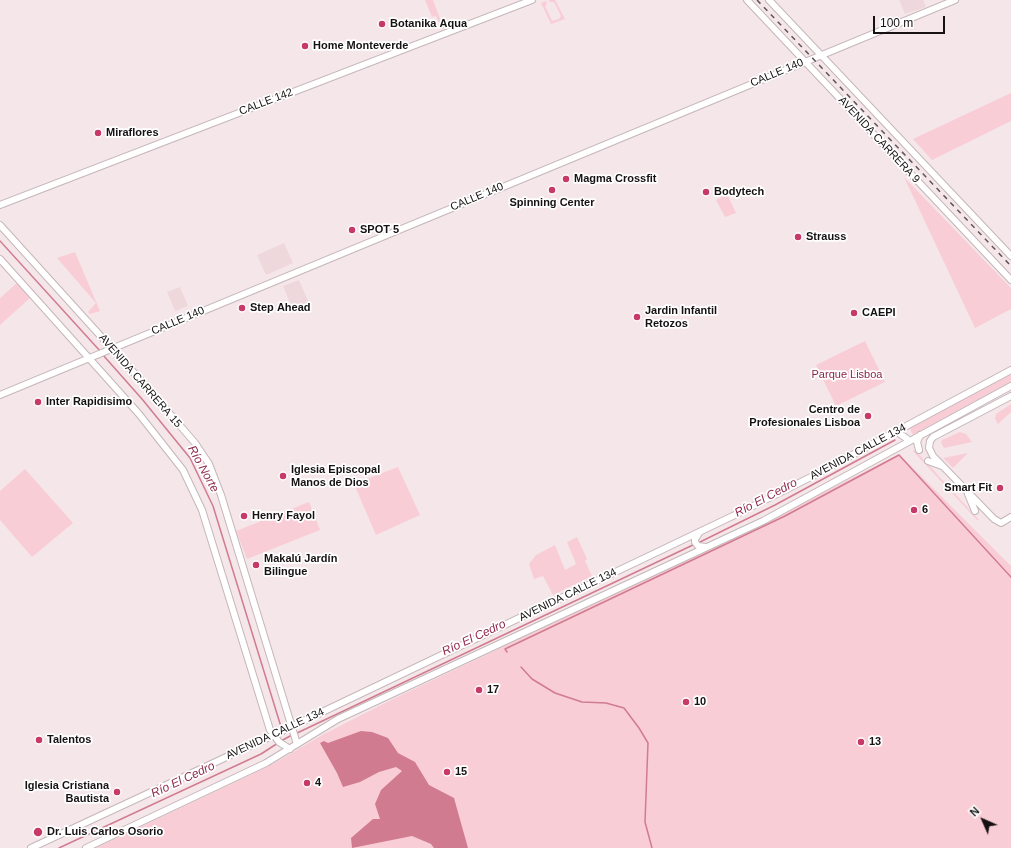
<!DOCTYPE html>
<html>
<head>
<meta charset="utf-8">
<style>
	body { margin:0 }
	#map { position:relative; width:1011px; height:848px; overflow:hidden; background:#f5e6e9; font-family:Helvetica,sans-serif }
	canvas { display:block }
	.north { position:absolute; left:963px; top:800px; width:40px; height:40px; -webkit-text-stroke:3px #fff; paint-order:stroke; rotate:315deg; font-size:11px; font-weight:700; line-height:16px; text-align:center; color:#161112 }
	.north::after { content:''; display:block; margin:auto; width:14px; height:18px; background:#161112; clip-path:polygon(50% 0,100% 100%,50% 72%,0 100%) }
	.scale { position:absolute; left:873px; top:16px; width:72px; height:18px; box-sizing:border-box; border:2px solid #161112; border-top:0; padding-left:5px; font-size:12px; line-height:14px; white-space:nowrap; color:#161112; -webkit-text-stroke:3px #fff; paint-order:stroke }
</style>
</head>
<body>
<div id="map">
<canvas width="1011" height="848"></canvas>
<div class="north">N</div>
<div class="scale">100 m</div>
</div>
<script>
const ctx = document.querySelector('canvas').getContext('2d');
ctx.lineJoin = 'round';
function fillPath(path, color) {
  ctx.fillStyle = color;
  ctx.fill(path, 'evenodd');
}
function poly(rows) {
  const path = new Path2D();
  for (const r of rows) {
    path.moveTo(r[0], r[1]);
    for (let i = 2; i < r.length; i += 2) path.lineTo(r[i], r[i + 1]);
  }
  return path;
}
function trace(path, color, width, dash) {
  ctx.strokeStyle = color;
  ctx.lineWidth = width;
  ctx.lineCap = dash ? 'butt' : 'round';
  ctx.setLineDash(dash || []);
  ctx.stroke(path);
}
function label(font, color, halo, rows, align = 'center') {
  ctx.font = font + ' Helvetica,sans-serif';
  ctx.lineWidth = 3.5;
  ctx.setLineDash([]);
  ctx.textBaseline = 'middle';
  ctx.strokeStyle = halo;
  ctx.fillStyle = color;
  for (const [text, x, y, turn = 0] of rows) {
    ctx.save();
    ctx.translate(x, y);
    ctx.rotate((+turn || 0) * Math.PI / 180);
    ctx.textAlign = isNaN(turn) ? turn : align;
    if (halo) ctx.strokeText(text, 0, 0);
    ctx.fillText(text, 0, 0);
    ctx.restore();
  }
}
fillPath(poly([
	[899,0,923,0,926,7,905,14],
	[284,243,293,263,266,275,257,255],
	[299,280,309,303,293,310,283,286],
	[180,287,188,306,175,311,167,292]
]), '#efd8dc');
fillPath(poly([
	[425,0,433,0,442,24,450,22,451,25,442,29,436,16,432,17],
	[549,0,555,0,565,19,551,24,541,3,546,1,547,4,545,6,552,21,559,19,561,16,554,2,550,2],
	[1011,93,1011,121,932,160,913,139],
	[904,177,1011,288,1011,309,975,328],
	[727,194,736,213,725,217,716,200],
	[75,252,100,311,90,314,88,312,96,303,57,258],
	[17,283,30,298,0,325,0,298],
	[865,341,885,382,836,406,816,365],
	[1011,372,1011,382,913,435,909,427],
	[1011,404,1011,412,998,424,995,419,996,414],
	[960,432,966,434,972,442,944,448,941,443,942,440],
	[915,450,979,520,977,520,913,451],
	[968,453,953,468,943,458],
	[899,454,1011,566,1011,848,96,848,273,764,324,734,393,699,760,525],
	[398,467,420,515,376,535,354,484],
	[25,469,73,523,32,557,0,520,0,491],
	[309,502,320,530,247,559,236,531],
	[577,537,587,559,585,561,592,576,553,595,543,576,534,579,529,564,536,555,555,545,565,570,576,564,567,542]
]), '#f9cdd6');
fillPath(poly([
	[361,731,372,732,388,738,398,753,415,762,429,785,454,798,468,848,434,848,431,844,412,836,352,848,351,838,373,819,380,819,375,804,381,790,402,771,396,767,379,772,360,782,343,787,337,773,320,743,324,741,328,743]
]), '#d17b90');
trace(poly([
	[0,241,101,352],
	[103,355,142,399,190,458,213,506,282,730],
	[698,543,775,505,895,440],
	[507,652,505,649,785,516,899,455,1011,577],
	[521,667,532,679,555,693,582,702,606,703,624,708,639,728,648,743,645,822,652,848],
	[295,734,695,544],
	[281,741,292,735],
	[59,848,261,754,278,743]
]), '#d17b90', 1.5);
const secondary = poly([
	[0,205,532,0],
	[0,225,145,385,195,443,209,464,221,495,297,744],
	[0,259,139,414,183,470,202,510,270,730,279,742,290,749],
	[0,395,955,0]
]);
const primary = poly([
	[747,0,1011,280],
	[769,0,1011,256],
	[1011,396,933,437,930,441,929,448,933,456,994,519,1001,523,1011,517],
	[896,431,910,441],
	[919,450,917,442,920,435],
	[928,461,942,466],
	[968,494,975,511],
	[699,533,695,539,695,542,698,546,706,547],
	[31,848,293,726,739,513,813,476,1011,370],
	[86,848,266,763,338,719,763,521,1011,386]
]);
trace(secondary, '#c4b6b9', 8);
trace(primary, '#c4b6b9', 8);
trace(secondary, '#fff', 6);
trace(primary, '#fff', 6);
trace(poly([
	[757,0,1011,266]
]), '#5e5557', 1.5, [5, 5]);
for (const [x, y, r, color] of [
	[382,24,4,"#c63968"],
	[305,46,4,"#c63968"],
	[98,133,4,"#c63968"],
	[566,179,4,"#c63968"],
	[552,190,4,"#c63968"],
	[706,192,4,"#c63968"],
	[352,230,4,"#c63968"],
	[798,237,4,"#c63968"],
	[242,308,4,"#c63968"],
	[854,313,4,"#c63968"],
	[637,317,4,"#c63968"],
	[38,402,4,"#c63968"],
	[868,416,4,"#c63968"],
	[283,476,4,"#c63968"],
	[1000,488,4,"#c63968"],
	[914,510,4,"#c63968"],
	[244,516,4,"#c63968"],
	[256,565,4,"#c63968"],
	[479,690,4,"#c63968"],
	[686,702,4,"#c63968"],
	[39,740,4,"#c63968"],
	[861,742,4,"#c63968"],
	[447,772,4,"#c63968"],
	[307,783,4,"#c63968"],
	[117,792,4,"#c63968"],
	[38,832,5,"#c63968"]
]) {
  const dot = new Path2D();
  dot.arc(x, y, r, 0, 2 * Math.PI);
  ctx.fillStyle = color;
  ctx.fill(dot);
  trace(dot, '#fff', 1.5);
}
label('bold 11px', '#161112', '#fff', [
	["Botanika Aqua",390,24],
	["Home Monteverde",313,46],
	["Miraflores",106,133],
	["Magma Crossfit",574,179],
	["Bodytech",714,192],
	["Spinning Center",552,203,"center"],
	["SPOT 5",360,230],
	["Strauss",806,237],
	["Step Ahead",250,308],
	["Jardin Infantil",645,311],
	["Retozos",645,324],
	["CAEPI",862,313],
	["Inter Rapidisimo",46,402],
	["Centro de",860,410,"right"],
	["Profesionales Lisboa",860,423,"right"],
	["Iglesia Episcopal",291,470],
	["Manos de Dios",291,483],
	["Smart Fit",992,488,"right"],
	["6",922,510],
	["Henry Fayol",252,516],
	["Makalú Jardín",264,559],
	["Bilingue",264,572],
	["17",487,690],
	["10",694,702],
	["Talentos",47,740],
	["13",869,742],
	["15",455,772],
	["4",315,783],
	["Iglesia Cristiana",109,786,"right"],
	["Bautista",109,799,"right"],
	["Dr. Luis Carlos Osorio",47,832]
], 'left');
label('11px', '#161112', '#fff', [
	["CALLE 140",777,73,-23],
	["CALLE 142",266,102,-21],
	["AVENIDA CARRERA 9",879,140,47],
	["CALLE 140",477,197,-23],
	["CALLE 140",178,321,-23],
	["AVENIDA CARRERA 15",140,381,49],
	["AVENIDA CALLE 134",858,452,-28],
	["AVENIDA CALLE 134",568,595,-26],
	["AVENIDA CALLE 134",275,734,-25]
]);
label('11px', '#8c2548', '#fff', [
	["Parque Lisboa",847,375]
]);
label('italic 12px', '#912b4d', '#fff', [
	["Río Norte",203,469,61],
	["Río El Cedro",766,498,-28],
	["Río El Cedro",474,638,-25],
	["Río El Cedro",183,780,-25]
]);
</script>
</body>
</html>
